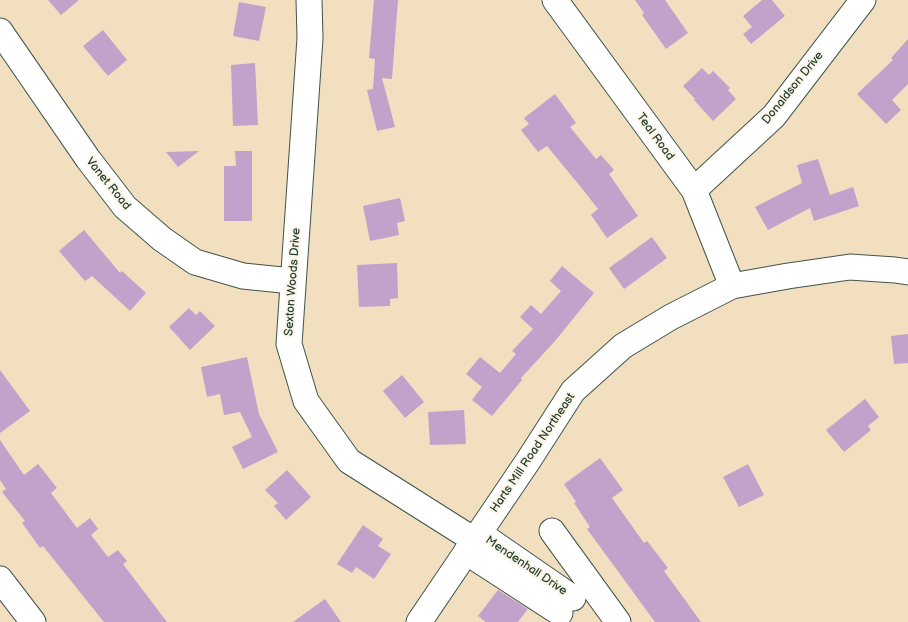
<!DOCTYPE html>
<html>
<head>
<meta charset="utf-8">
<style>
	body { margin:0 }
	canvas { display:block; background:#f2dfbf }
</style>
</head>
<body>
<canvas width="908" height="622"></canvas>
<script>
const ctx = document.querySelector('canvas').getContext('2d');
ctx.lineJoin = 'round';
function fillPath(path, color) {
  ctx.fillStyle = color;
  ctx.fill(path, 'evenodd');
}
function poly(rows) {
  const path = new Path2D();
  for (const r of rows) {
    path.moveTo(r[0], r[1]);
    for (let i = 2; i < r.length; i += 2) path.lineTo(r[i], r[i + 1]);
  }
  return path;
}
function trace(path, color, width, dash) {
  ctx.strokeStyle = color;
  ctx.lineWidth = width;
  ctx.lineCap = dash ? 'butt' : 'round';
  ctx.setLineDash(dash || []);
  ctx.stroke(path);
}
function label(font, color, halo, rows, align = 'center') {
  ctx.font = font + ' "Balsamiq Sans",sans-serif';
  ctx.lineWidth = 4;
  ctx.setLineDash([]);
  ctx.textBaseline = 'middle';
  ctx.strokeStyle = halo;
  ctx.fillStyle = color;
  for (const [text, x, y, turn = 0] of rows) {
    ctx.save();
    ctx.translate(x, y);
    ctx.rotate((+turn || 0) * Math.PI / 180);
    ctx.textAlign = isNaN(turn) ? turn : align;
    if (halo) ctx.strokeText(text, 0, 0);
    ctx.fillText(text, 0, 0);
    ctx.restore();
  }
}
fillPath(poly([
	[48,0,79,0,61,15],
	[374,0,398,0,392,79,382,78,395,127,377,131,367,90,373,89,375,59,369,58],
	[635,0,665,0,688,33,666,49,642,15,644,13],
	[762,0,772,0,785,16,751,44,743,34,752,27,743,16],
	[239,2,266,7,259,41,233,36],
	[103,30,127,60,108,76,83,46],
	[908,39,908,84,892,100,901,110,886,124,857,94,893,60,891,58],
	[255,63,258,125,233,126,231,65],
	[702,68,709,75,713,71,730,88,728,90,736,99,713,121,694,100,695,99,683,86],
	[555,94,576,123,570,127,596,159,601,155,614,170,609,174,638,216,607,238,591,215,598,209,580,186,547,146,538,152,521,130,529,124,524,118],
	[199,151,178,167,166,152],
	[235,151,252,151,252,221,224,221,224,166,236,166],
	[818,159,830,195,853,187,859,206,814,221,810,208,768,230,755,207,802,183,797,165],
	[400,198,405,221,397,223,399,235,370,241,363,206],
	[84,230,120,273,122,271,146,293,130,311,92,276,85,281,59,251],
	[652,237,667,258,624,289,609,268],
	[397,263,398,298,390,299,390,306,359,307,357,265],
	[562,266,594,293,555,341,521,378,522,380,492,416,472,400,482,387,466,374,480,357,500,373,516,354,512,351,533,329,520,317,531,305,541,314,561,291,550,281],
	[189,308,196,315,200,311,215,326,190,350,169,327],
	[908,334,908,363,894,364,891,336],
	[247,357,259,414,278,452,243,469,232,447,252,437,240,412,224,415,220,394,207,397,201,367],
	[0,370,30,411,0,433],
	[402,375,424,402,405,418,383,391],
	[865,399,879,417,868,426,871,430,844,452,826,430],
	[464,410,466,444,430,445,428,412],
	[0,440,24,475,38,464,57,488,51,493,77,528,90,518,98,529,91,535,108,557,118,550,127,561,123,564,167,622,104,622,43,546,40,548,22,523,25,521,2,492,6,489,0,480],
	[600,458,623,490,612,498,644,543,647,541,668,568,664,571,701,622,655,622,587,529,590,527,574,503,576,502,564,484],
	[748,464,764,495,739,507,723,477],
	[287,470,311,497,286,520,274,506,278,503,265,490],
	[363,525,383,539,378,546,391,554,374,579,356,567,352,573,337,564],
	[498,590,528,609,518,622,486,622,478,616],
	[325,599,341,622,293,622]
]), '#c1a2cb');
const minor = poly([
	[309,0,310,38,289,344,306,401,349,461,474,540],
	[555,0,694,190,732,286],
	[0,31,88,159,125,207,162,239,195,262,243,276,292,281],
	[694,190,774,116,863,0],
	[552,531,618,622],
	[479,533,573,598],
	[466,552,560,613],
	[0,579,33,622],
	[419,622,528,461,573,391,623,346,671,317,732,286,788,276,850,267,895,270,908,272]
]);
trace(minor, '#3f5549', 27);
trace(minor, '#fff', 25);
label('12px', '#1f3d34', '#fcf5e5', [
	["Donaldson Drive",793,88,-51],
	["Teal Road",655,137,54],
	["Vanet Road",108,184,51],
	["Sexton Woods Drive",293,282,-86],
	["Harts Mill Road Northeast",533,453,-56],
	["Mendenhall Drive",526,566,34]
]);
</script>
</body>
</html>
